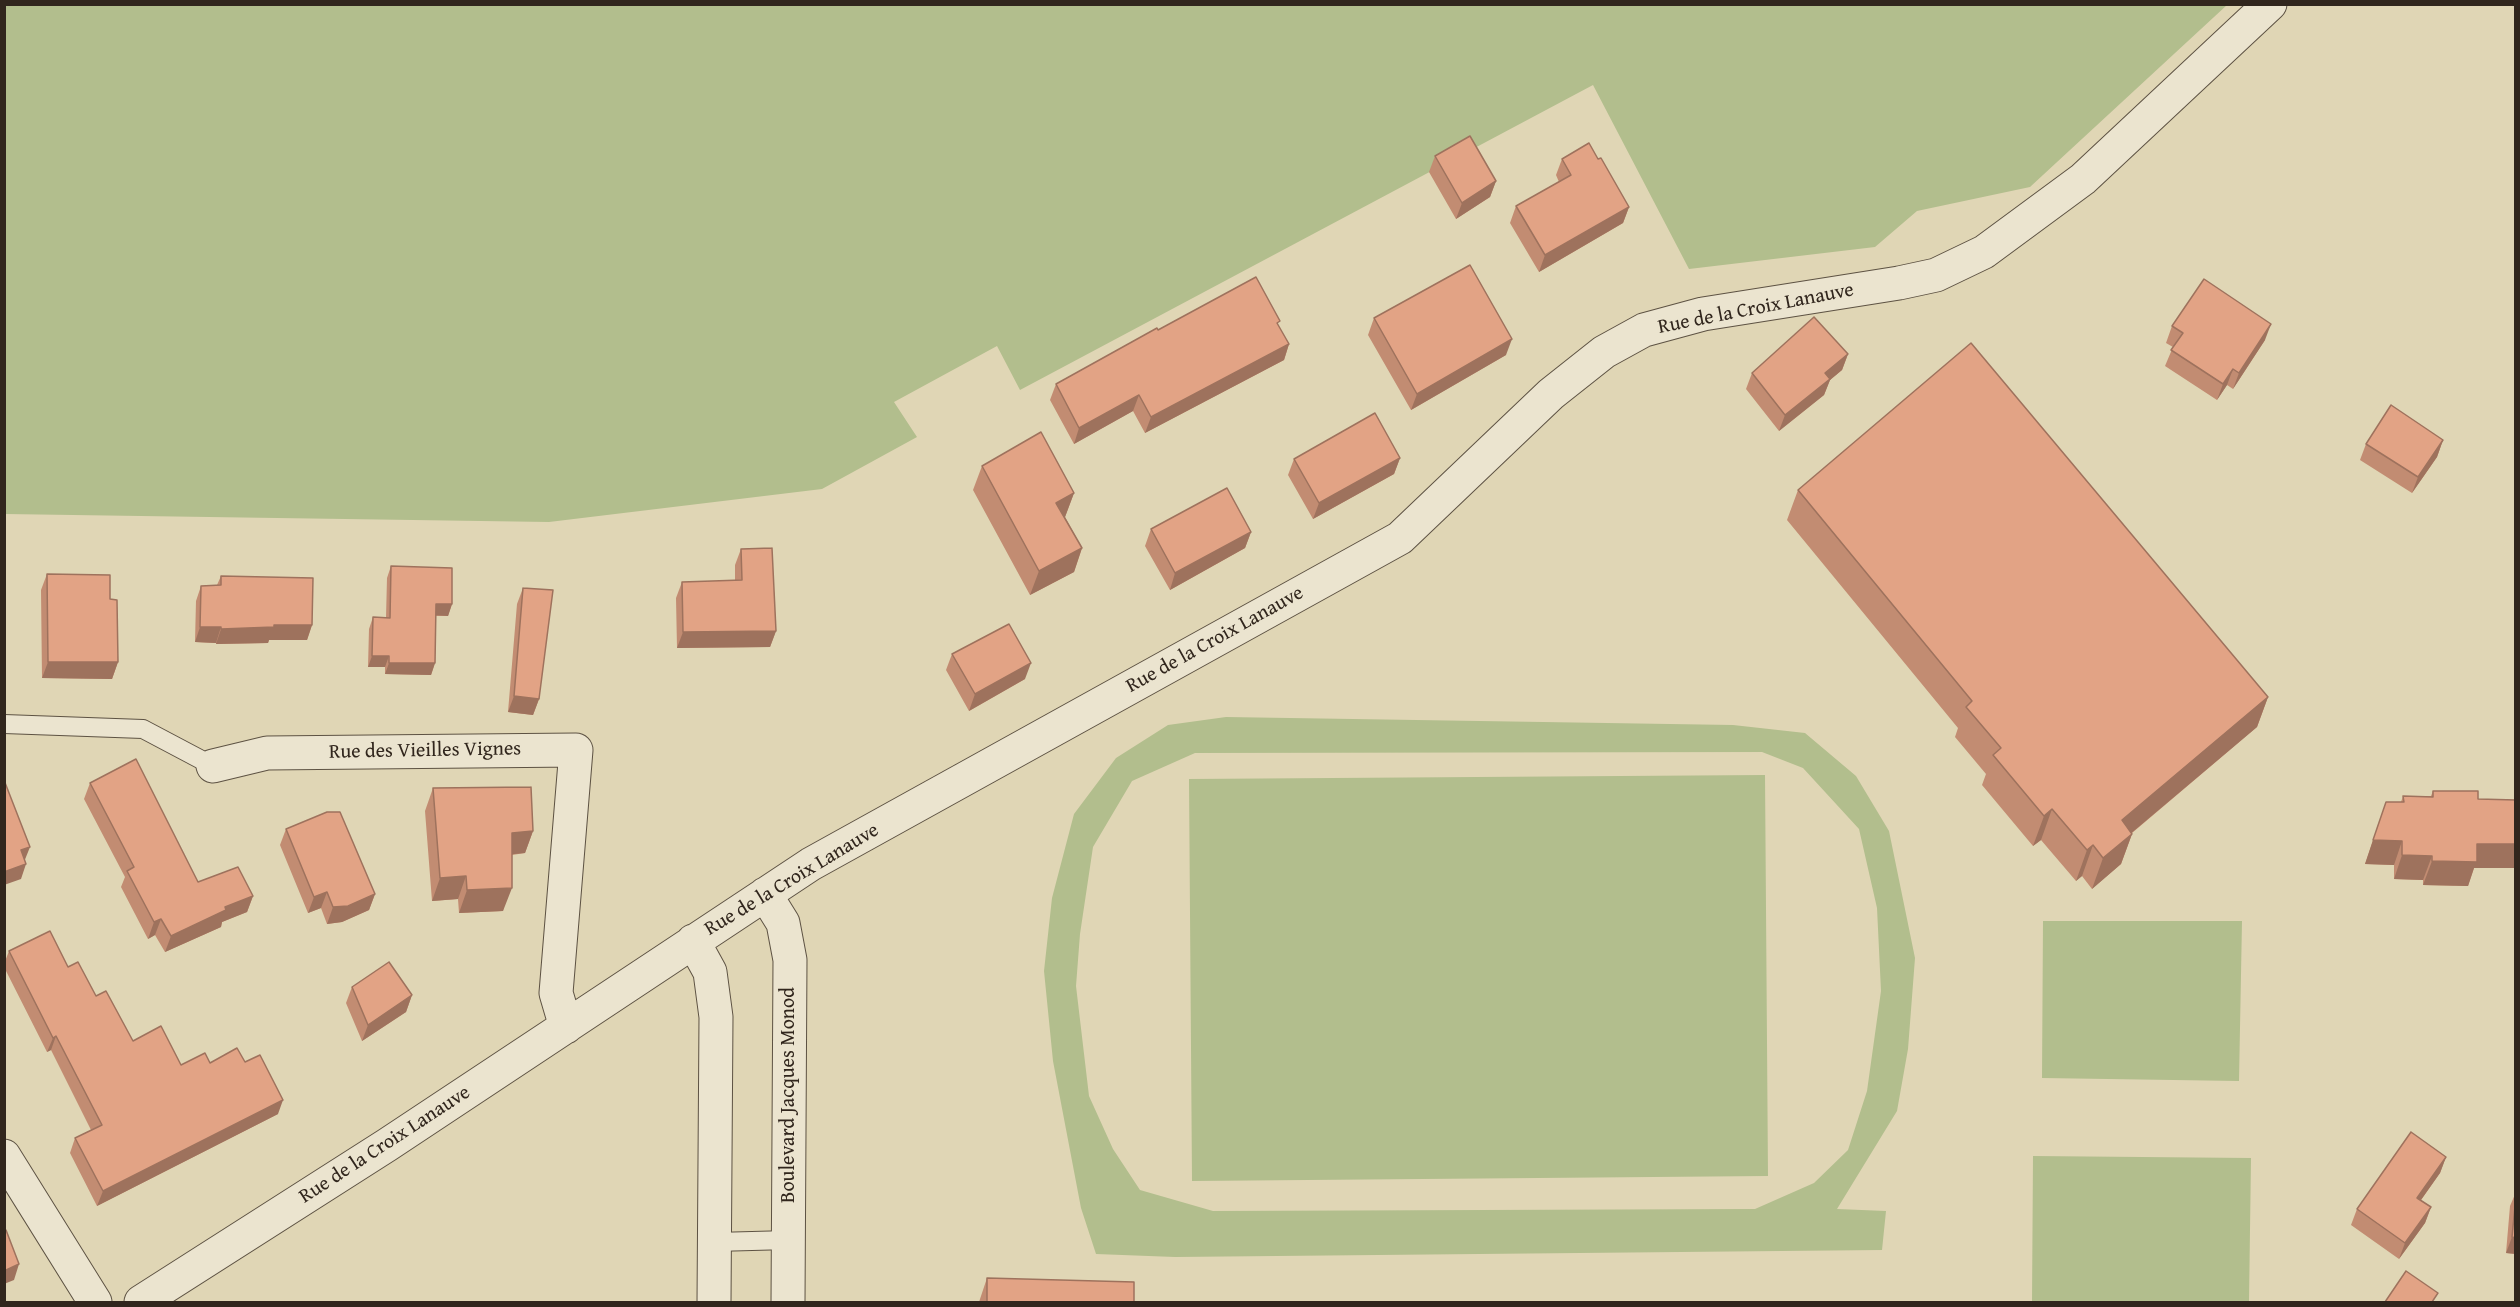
<!DOCTYPE html>
<html>
<head>
<meta charset="utf-8">
<style>
	body { margin:0 }
	#map { position:relative; width:2520px; height:1307px; overflow:hidden; background:#e0d6b5; font-family:"Gentium Book Plus",serif }
	canvas { display:block }
	.frame { position:absolute; inset:0; border:6px solid #31261d; pointer-events:none }
</style>
</head>
<body>
<div id="map">
<canvas width="2520" height="1307"></canvas>
<div class="frame"></div>
</div>
<script>
const ctx = document.querySelector('canvas').getContext('2d');
ctx.lineJoin = 'round';
function fillPath(path, color) {
  ctx.fillStyle = color;
  ctx.fill(path, 'evenodd');
}
function poly(rows) {
  const path = new Path2D();
  for (const r of rows) {
    path.moveTo(r[0], r[1]);
    for (let i = 2; i < r.length; i += 2) path.lineTo(r[i], r[i + 1]);
  }
  return path;
}
function trace(path, color, width, dash) {
  ctx.strokeStyle = color;
  ctx.lineWidth = width;
  ctx.lineCap = dash ? 'butt' : 'round';
  ctx.setLineDash(dash || []);
  ctx.stroke(path);
}
function label(font, color, halo, rows, align = 'center') {
  ctx.font = font + ' "Gentium Book Plus",serif';
  ctx.lineWidth = 4.5;
  ctx.setLineDash([]);
  ctx.textBaseline = 'middle';
  ctx.strokeStyle = halo;
  ctx.fillStyle = color;
  for (const [text, x, y, turn = 0] of rows) {
    ctx.save();
    ctx.translate(x, y);
    ctx.rotate((+turn || 0) * Math.PI / 180);
    ctx.textAlign = isNaN(turn) ? turn : align;
    if (halo) ctx.strokeText(text, 0, 0);
    ctx.fillText(text, 0, 0);
    ctx.restore();
  }
}
fillPath(poly([
	[5,5,2227,5,2030,187,1917,211,1875,247,1689,269,1593,85,1020,390,997,346,894,402,917,437,822,489,549,522,5,514],
	[1226,717,1733,725,1805,733,1856,776,1889,831,1915,958,1908,1049,1897,1111,1837,1209,1886,1211,1882,1250,1175,1257,1096,1254,1081,1208,1053,1061,1044,971,1052,898,1074,814,1116,758,1168,725],
	[1762,752,1803,768,1859,829,1877,908,1881,991,1867,1091,1848,1150,1814,1183,1755,1209,1213,1211,1140,1190,1113,1149,1089,1096,1076,986,1080,934,1093,847,1132,781,1195,753],
	[1765,775,1768,1176,1192,1181,1189,779],
	[2043,921,2242,921,2239,1081,2042,1078],
	[2033,1156,2251,1158,2249,1302,2032,1302]
]), '#b2be8d');
const lane = poly([
	[4,724,143,729,213,766],
	[715,1242,789,1240]
]);
const street = poly([
	[213,766,267,753,576,750,556,993,566,1027],
	[765,894,783,923,790,960,788,1302],
	[693,941,710,972,716,1017,714,1302],
	[4,1156,95,1302],
	[141,1302,387,1145,811,864,1400,538,1551,394,1604,352,1644,330,1703,314,1899,283,1936,275,1984,252,2083,179,2270,4]
]);
trace(lane, '#5d5243', 20);
trace(street, '#5d5243', 35);
trace(lane, '#ebe4cf', 18);
trace(street, '#ebe4cf', 33);
fillPath(poly([
	[1435,156,1496,181,1490,197,1456,219,1429,172],
	[1562,159,1598,159,1629,207,1623,223,1539,272,1510,223,1516,206,1559,182,1556,175],
	[1374,318,1506,355,1411,410,1368,335],
	[1278,326,1289,344,1284,360,1145,433,1133,411,1074,444,1050,400,1056,384,1158,330],
	[2172,326,2265,340,2233,389,2227,385,2217,400,2165,366,2173,347,2166,343],
	[1848,354,1842,370,1830,380,1824,395,1779,431,1746,389,1752,373],
	[2443,440,2437,457,2412,493,2360,460,2366,444],
	[1400,458,1394,474,1313,519,1288,475,1294,459],
	[982,466,1074,493,1065,517,1082,548,1074,572,1030,595,973,490],
	[1798,490,2268,697,2257,727,2132,833,2132,834,2121,864,2092,889,2082,876,2076,881,2041,840,2033,846,1982,785,1986,774,1955,737,1958,728,1787,520],
	[1151,529,1251,532,1245,548,1170,590,1145,546],
	[741,549,776,631,770,647,677,648,676,598,682,582,735,581,735,565],
	[391,566,452,604,448,616,436,616,435,663,431,675,385,674,385,667,368,667,369,629,373,617,386,618,387,578],
	[47,574,110,599,118,662,112,679,42,678,41,590],
	[221,576,312,625,307,640,269,640,268,643,216,644,216,643,195,642,196,601,201,586,217,585],
	[523,588,539,699,533,715,508,712,517,604],
	[952,654,1025,679,969,711,946,670],
	[90,783,198,882,253,896,247,912,222,922,221,927,165,952,155,935,148,939,121,887,125,877,84,799],
	[433,788,533,831,525,853,512,855,503,911,459,913,458,899,432,901,425,811],
	[2433,791,2478,799,2516,800,2516,868,2474,868,2468,886,2423,885,2423,880,2394,879,2394,865,2365,864,2386,802,2401,802,2403,796,2431,796],
	[286,829,375,894,369,910,342,922,327,924,321,908,308,913,280,845],
	[9,951,68,967,96,996,133,1041,181,1065,210,1063,245,1062,278,1114,97,1206,70,1153,75,1138,91,1130,51,1050,47,1052,4,967,4,964],
	[352,987,412,995,406,1012,362,1041,346,1003],
	[2446,1157,2440,1173,2421,1200,2431,1207,2425,1223,2399,1259,2351,1225,2357,1209],
	[2516,1192,2516,1254,2506,1253,2510,1206],
	[987,1278,1134,1302,979,1302]
]), '#c28c72');
fillPath(poly([
	[1496,181,1490,197,1456,219,1462,203],
	[1629,207,1623,223,1539,272,1545,255],
	[2271,324,2265,340,2233,389,2239,373],
	[1512,339,1506,355,1411,410,1417,394],
	[1289,344,1284,360,1145,433,1151,417],
	[1848,354,1842,370,1830,380,1824,395,1779,431,1785,415,1825,373],
	[2233,369,2227,385,2217,400,2223,384],
	[1139,395,1133,411,1074,444,1079,428],
	[2443,440,2437,457,2412,493,2418,477],
	[1400,458,1394,474,1313,519,1319,503],
	[1074,493,1065,517,1048,526,1056,503],
	[1251,532,1245,548,1170,590,1175,573],
	[1082,548,1074,572,1030,595,1039,571],
	[436,604,452,604,448,616,432,615],
	[274,625,312,625,307,640,269,640,268,643,216,644,221,629],
	[200,627,221,627,216,643,195,642],
	[776,631,770,647,677,648,683,632],
	[372,656,389,656,385,667,368,667],
	[48,662,118,662,112,679,42,678],
	[389,663,435,663,431,675,385,674],
	[1031,663,1025,679,969,711,975,694],
	[514,696,539,699,533,715,508,712],
	[2268,697,2257,727,2110,851,2122,820],
	[2052,809,2041,840,2033,846,2044,816],
	[533,831,525,853,504,855,512,833],
	[2132,834,2121,864,2092,889,2103,858],
	[2373,840,2402,841,2394,865,2365,864],
	[2477,844,2516,844,2516,868,2474,868,2468,886,2423,885,2432,861],
	[2093,845,2082,876,2076,881,2087,850],
	[30,847,24,862,21,850],
	[2402,855,2432,856,2423,880,2394,879],
	[26,864,21,879,4,885,4,872],
	[466,876,458,899,432,901,440,878],
	[512,888,503,911,459,913,467,890],
	[327,892,321,908,308,913,314,897],
	[375,894,369,910,342,922,327,924,333,907],
	[253,896,247,912,222,922,221,927,165,952,171,936,225,907],
	[161,919,155,935,148,939,154,922],
	[412,995,406,1012,362,1041,368,1025],
	[56,1036,51,1050,47,1052,53,1038],
	[283,1100,278,1114,97,1206,103,1191],
	[2446,1157,2440,1173,2411,1214,2417,1198],
	[2431,1207,2425,1223,2399,1259,2405,1243],
	[2512,1237,2516,1238,2516,1254,2506,1253],
	[19,1264,14,1280,4,1284,4,1271]
]), '#9e725d');
const building = poly([
	[1470,136,1496,181,1462,203,1435,156,1470,136],
	[1589,143,1598,159,1601,158,1629,207,1545,255,1516,206,1571,175,1562,159,1589,143],
	[1470,265,1512,339,1417,394,1374,318,1470,265],
	[1256,277,1280,321,1277,323,1289,344,1151,417,1139,395,1079,428,1056,384,1157,328,1158,330,1256,277],
	[2204,279,2271,324,2239,373,2233,369,2223,384,2171,350,2183,333,2172,326,2204,279],
	[1814,317,1848,354,1825,373,1830,379,1785,415,1752,373,1814,317],
	[1971,343,2268,697,2122,820,2132,834,2103,858,2093,845,2087,850,2052,809,2044,816,1993,755,2001,748,1966,707,1972,701,1798,490,1971,343],
	[2391,405,2443,440,2418,477,2366,444,2391,405],
	[1375,413,1400,458,1319,503,1294,459,1375,413],
	[1041,432,1074,493,1056,503,1082,548,1039,571,982,466,1041,432],
	[1227,488,1251,532,1175,573,1151,529,1227,488],
	[772,548,776,631,683,632,682,582,742,580,741,549,772,548],
	[391,566,452,568,452,604,436,604,435,663,389,663,389,656,372,656,373,617,390,618,391,566],
	[47,574,110,575,110,599,117,600,118,662,48,662,47,574],
	[221,576,313,578,312,625,274,625,274,627,221,629,221,627,200,627,201,586,221,585,221,576],
	[523,588,553,590,539,699,514,696,523,588],
	[1009,624,1031,663,975,694,952,654,1009,624],
	[136,759,198,882,238,867,253,896,225,907,226,910,171,936,161,919,154,922,127,871,134,867,90,783,136,759],
	[4,780,30,847,21,850,26,864,4,872,4,780],
	[531,787,533,831,512,833,512,888,467,890,466,876,440,878,433,788,531,787],
	[2433,791,2478,791,2478,799,2516,800,2516,844,2477,844,2477,862,2432,861,2432,856,2402,855,2402,841,2373,840,2386,802,2404,802,2403,796,2433,797,2433,791],
	[327,812,340,812,375,894,348,906,333,907,327,892,314,897,286,829,327,812],
	[50,931,68,967,78,962,96,996,106,991,133,1041,161,1026,181,1065,205,1053,210,1063,237,1048,245,1062,260,1055,283,1100,103,1191,75,1138,102,1125,56,1036,53,1038,9,951,50,931],
	[389,962,412,995,368,1025,352,987,389,962],
	[2411,1132,2446,1157,2417,1198,2431,1207,2405,1243,2357,1209,2411,1132],
	[2516,1196,2516,1238,2512,1237,2516,1196],
	[4,1230,6,1230,19,1264,4,1271,4,1230],
	[2406,1271,2438,1293,2432,1302,2385,1302,2406,1271],
	[987,1278,1134,1282,1134,1302,987,1302,987,1278]
]);
fillPath(building, '#e2a385');
trace(building, '#9e725d', 1.5);
label('20px', '#31261d', '#ebe4cf', [
	["Rue de la Croix Lanauve",1756,309,-11],
	["Rue de la Croix Lanauve",1215,640,-29],
	["Rue des Vieilles Vignes",425,751,-1],
	["Rue de la Croix Lanauve",792,880,-31],
	["Boulevard Jacques Monod",789,1095,-90],
	["Rue de la Croix Lanauve",385,1145,-33]
]);
</script>
</body>
</html>
